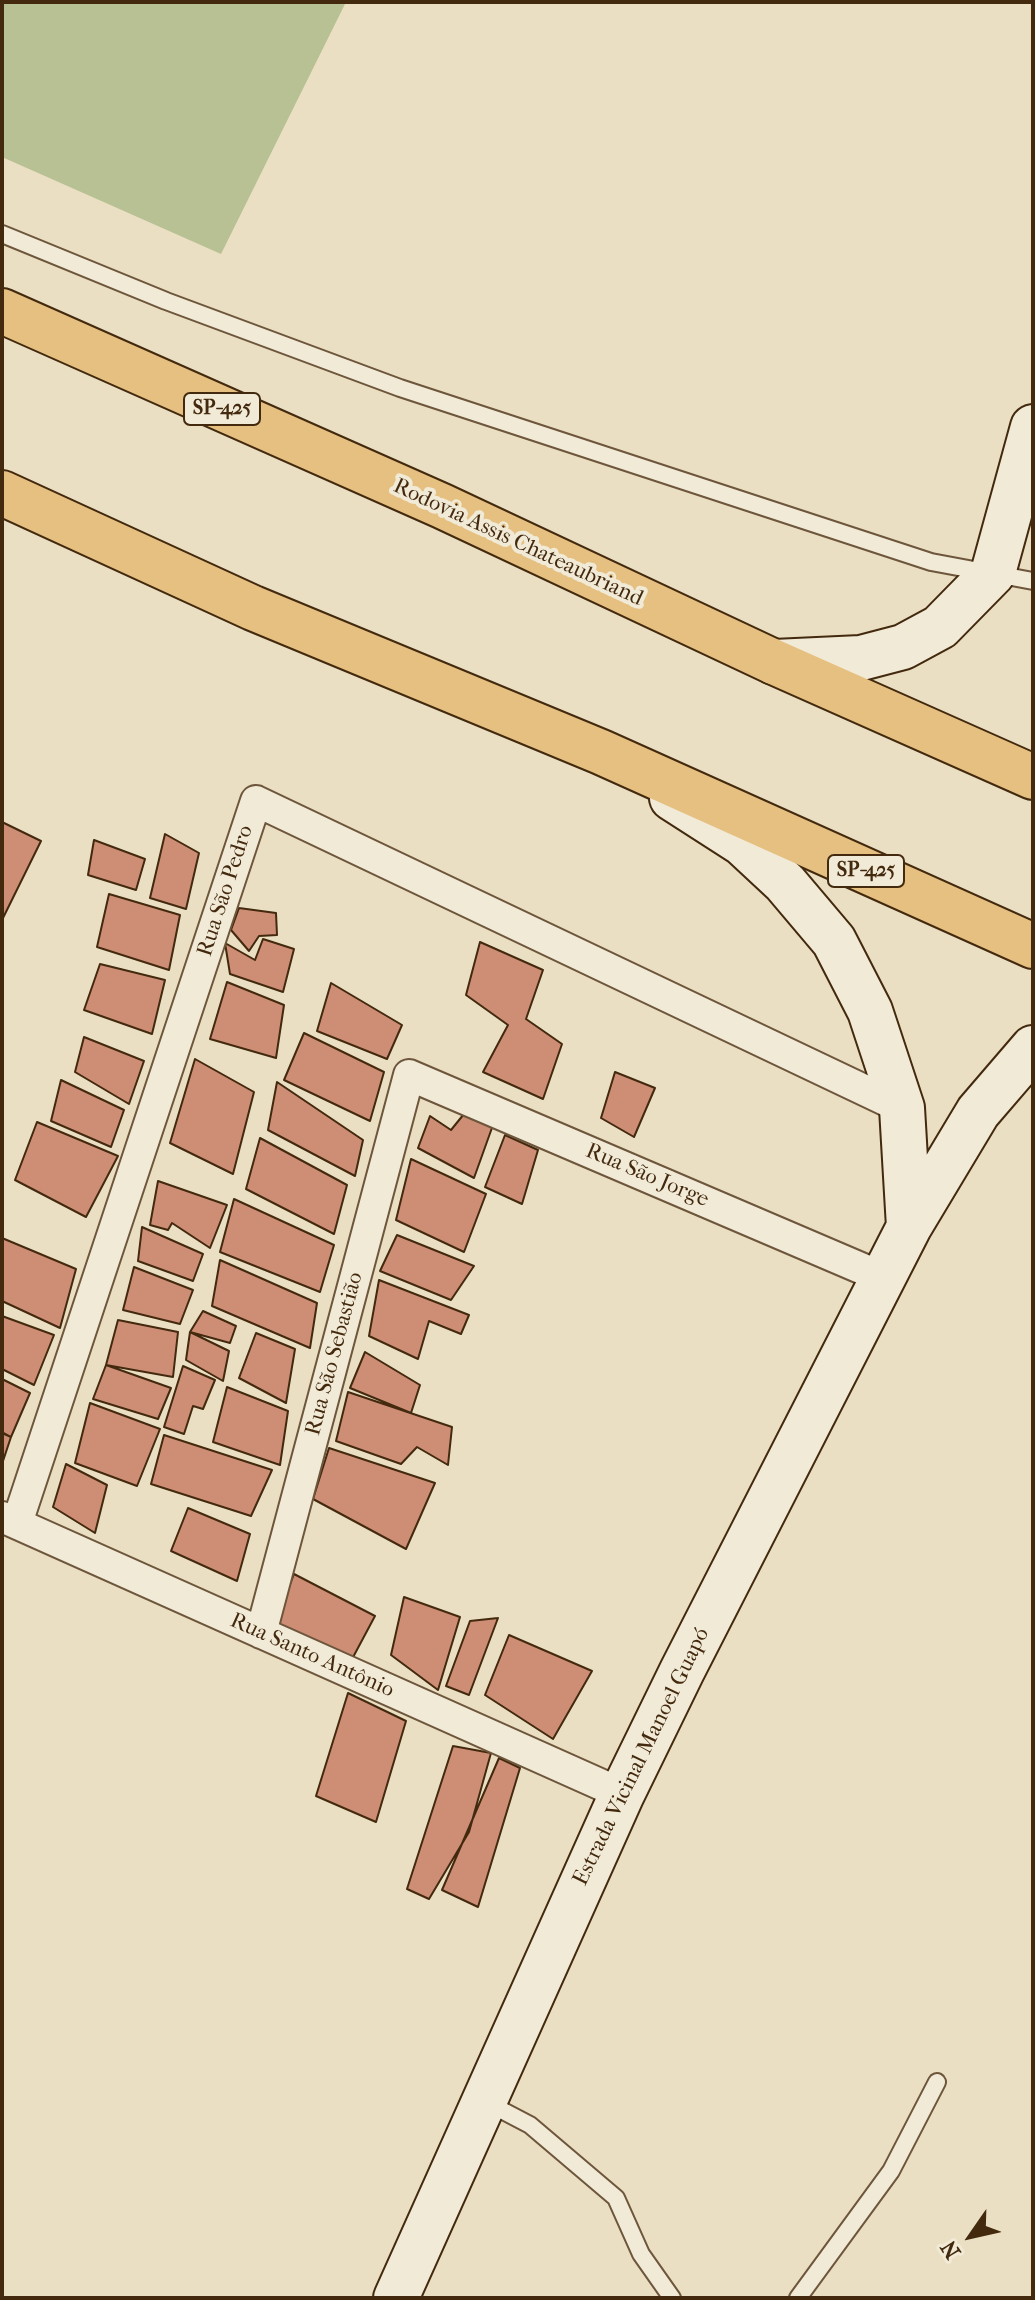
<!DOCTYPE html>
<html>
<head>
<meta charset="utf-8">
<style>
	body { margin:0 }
	#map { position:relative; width:1035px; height:2300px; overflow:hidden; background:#eadfc2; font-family:"IM FELL French Canon",serif }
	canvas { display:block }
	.frame { position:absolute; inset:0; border:4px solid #43290e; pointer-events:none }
	.north { position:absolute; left:931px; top:2196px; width:80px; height:80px; -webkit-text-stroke:6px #f1ead7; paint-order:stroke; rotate:236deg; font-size:22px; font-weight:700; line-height:32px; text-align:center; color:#43290e }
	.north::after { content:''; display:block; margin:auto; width:28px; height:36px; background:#43290e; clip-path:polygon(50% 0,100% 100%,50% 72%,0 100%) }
</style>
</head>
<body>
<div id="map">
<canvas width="1035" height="2300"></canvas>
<div class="frame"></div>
<div class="north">N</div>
</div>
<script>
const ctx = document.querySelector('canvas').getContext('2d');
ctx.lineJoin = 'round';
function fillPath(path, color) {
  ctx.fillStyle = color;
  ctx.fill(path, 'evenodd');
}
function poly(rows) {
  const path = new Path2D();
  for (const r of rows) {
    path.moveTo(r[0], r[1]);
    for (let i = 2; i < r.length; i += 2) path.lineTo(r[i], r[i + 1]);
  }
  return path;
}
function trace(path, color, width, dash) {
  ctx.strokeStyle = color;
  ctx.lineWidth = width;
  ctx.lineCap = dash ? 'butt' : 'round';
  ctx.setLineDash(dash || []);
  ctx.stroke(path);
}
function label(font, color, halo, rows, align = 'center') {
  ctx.font = font + ' "IM FELL French Canon",serif';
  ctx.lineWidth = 8;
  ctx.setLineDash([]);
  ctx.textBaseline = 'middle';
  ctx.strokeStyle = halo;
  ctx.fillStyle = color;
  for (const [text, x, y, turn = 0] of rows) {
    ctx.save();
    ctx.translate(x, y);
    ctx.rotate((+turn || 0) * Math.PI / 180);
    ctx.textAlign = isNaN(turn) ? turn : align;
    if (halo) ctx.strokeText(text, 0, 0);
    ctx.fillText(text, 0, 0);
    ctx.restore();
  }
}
fillPath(poly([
	[2,2,346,2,221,254,2,157]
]), '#b7c193');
const building = poly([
	[2,822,41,841,2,920,2,822],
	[165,834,199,853,186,909,150,898,165,834],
	[94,840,145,859,136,890,88,875,94,840],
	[109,894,180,915,169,970,97,947,109,894],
	[239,908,276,913,277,935,259,936,249,951,231,930,239,908],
	[263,939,294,949,283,992,230,974,225,943,255,960,263,939],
	[480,942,543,970,526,1019,562,1044,543,1099,483,1072,508,1025,466,995,480,942],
	[100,964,165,980,152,1034,84,1010,100,964],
	[227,982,284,1005,276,1058,210,1039,227,982],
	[331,983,402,1025,387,1059,317,1031,331,983],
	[304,1033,384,1072,370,1121,284,1080,304,1033],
	[84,1037,144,1061,129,1104,75,1072,84,1037],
	[195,1059,254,1092,233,1174,170,1143,195,1059],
	[615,1072,655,1088,634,1137,601,1118,615,1072],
	[61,1080,124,1110,111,1147,51,1121,61,1080],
	[277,1082,363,1140,355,1176,268,1130,277,1082],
	[468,1109,493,1125,474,1178,418,1148,430,1116,451,1130,468,1109],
	[37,1122,118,1156,86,1217,15,1180,37,1122],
	[505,1135,538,1150,522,1204,485,1187,505,1135],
	[260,1138,347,1185,334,1234,246,1189,260,1138],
	[411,1159,486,1194,464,1252,396,1220,411,1159],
	[158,1181,227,1205,210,1248,172,1223,168,1230,150,1225,158,1181],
	[234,1199,334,1245,320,1292,220,1252,234,1199],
	[142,1227,203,1254,193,1281,138,1261,142,1227],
	[397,1235,474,1266,451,1300,380,1271,397,1235],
	[2,1238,76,1269,60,1328,2,1301,2,1238],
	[220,1260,317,1303,310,1348,212,1306,220,1260],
	[134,1267,193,1290,180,1324,123,1310,134,1267],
	[379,1280,469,1315,461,1334,429,1321,418,1359,369,1336,379,1280],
	[203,1311,236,1326,230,1343,190,1332,203,1311],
	[2,1316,54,1335,34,1385,2,1369,2,1316],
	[118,1320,178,1332,173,1377,106,1365,118,1320],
	[190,1332,229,1351,223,1381,186,1360,190,1332],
	[256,1333,295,1349,286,1403,239,1378,256,1333],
	[365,1352,420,1385,411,1413,350,1388,365,1352],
	[106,1365,171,1388,158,1419,93,1399,106,1365],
	[183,1366,215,1380,203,1409,193,1406,184,1434,164,1427,183,1366],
	[2,1379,30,1393,11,1437,2,1432,2,1379],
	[227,1387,288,1411,280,1465,213,1442,227,1387],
	[348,1392,452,1427,448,1465,417,1447,401,1464,336,1441,348,1392],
	[90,1403,160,1429,137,1486,75,1463,90,1403],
	[2,1433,11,1437,2,1464,2,1433],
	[164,1435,272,1470,251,1516,151,1484,164,1435],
	[329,1448,435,1483,406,1549,313,1499,329,1448],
	[66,1464,107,1485,95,1533,53,1507,66,1464],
	[188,1508,250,1534,237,1581,171,1551,188,1508],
	[294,1574,375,1616,351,1661,273,1628,294,1574],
	[404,1597,460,1617,438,1690,391,1655,404,1597],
	[498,1618,469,1695,446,1686,470,1621,498,1618],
	[509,1635,592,1671,553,1739,485,1695,509,1635],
	[348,1693,406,1721,376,1822,316,1796,348,1693],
	[453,1746,491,1753,469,1832,429,1899,407,1889,453,1746],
	[499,1758,520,1768,478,1907,442,1890,499,1758]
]);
fillPath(building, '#cd8e75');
trace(building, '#43290e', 2);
const lane = poly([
	[2,234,166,301,400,388,931,562,1033,581],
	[486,2102,530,2125,616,2198,641,2254,672,2298],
	[798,2298,891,2171,937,2082]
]);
const street = poly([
	[2,1517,622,1794],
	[17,1523,256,801,902,1108],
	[261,1633,409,1075,884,1278]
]);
const secondary = poly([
	[774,662,861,658,903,647,940,627,993,573,1033,427],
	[672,798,742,843,785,883,834,941,870,1011,902,1108,909,1227],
	[396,2298,622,1794,682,1671,909,1227,978,1112,1033,1048]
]);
const highway = poly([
	[2,311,442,506,774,662,1033,777],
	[2,493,253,608,601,752,1033,946]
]);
trace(lane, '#6d563b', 20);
trace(street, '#6d563b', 34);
trace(secondary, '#43290e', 48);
trace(highway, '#43290e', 48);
trace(lane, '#f1ead7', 16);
trace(street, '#f1ead7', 30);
trace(secondary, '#f1ead7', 44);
trace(highway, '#e5c081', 44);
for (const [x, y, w] of [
	[222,409,76],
	[866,871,76]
]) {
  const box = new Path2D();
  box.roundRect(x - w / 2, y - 16, w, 32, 6);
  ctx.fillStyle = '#f1ead7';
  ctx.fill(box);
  trace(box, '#43290e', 2);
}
label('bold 20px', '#43290e', null, [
	["SP-425",222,409],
	["SP-425",866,871]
]);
label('22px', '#43290e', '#f1ead7', [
	["Rodovia Assis Chateaubriand",518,543,25],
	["Rua São Pedro",226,891,-72],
	["Rua São Jorge",647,1176,23],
	["Rua São Sebastião",335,1354,-75],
	["Rua Santo Antônio",312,1656,24],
	["Estrada Vicinal Manoel Guapó",642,1757,-64]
]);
</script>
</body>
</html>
